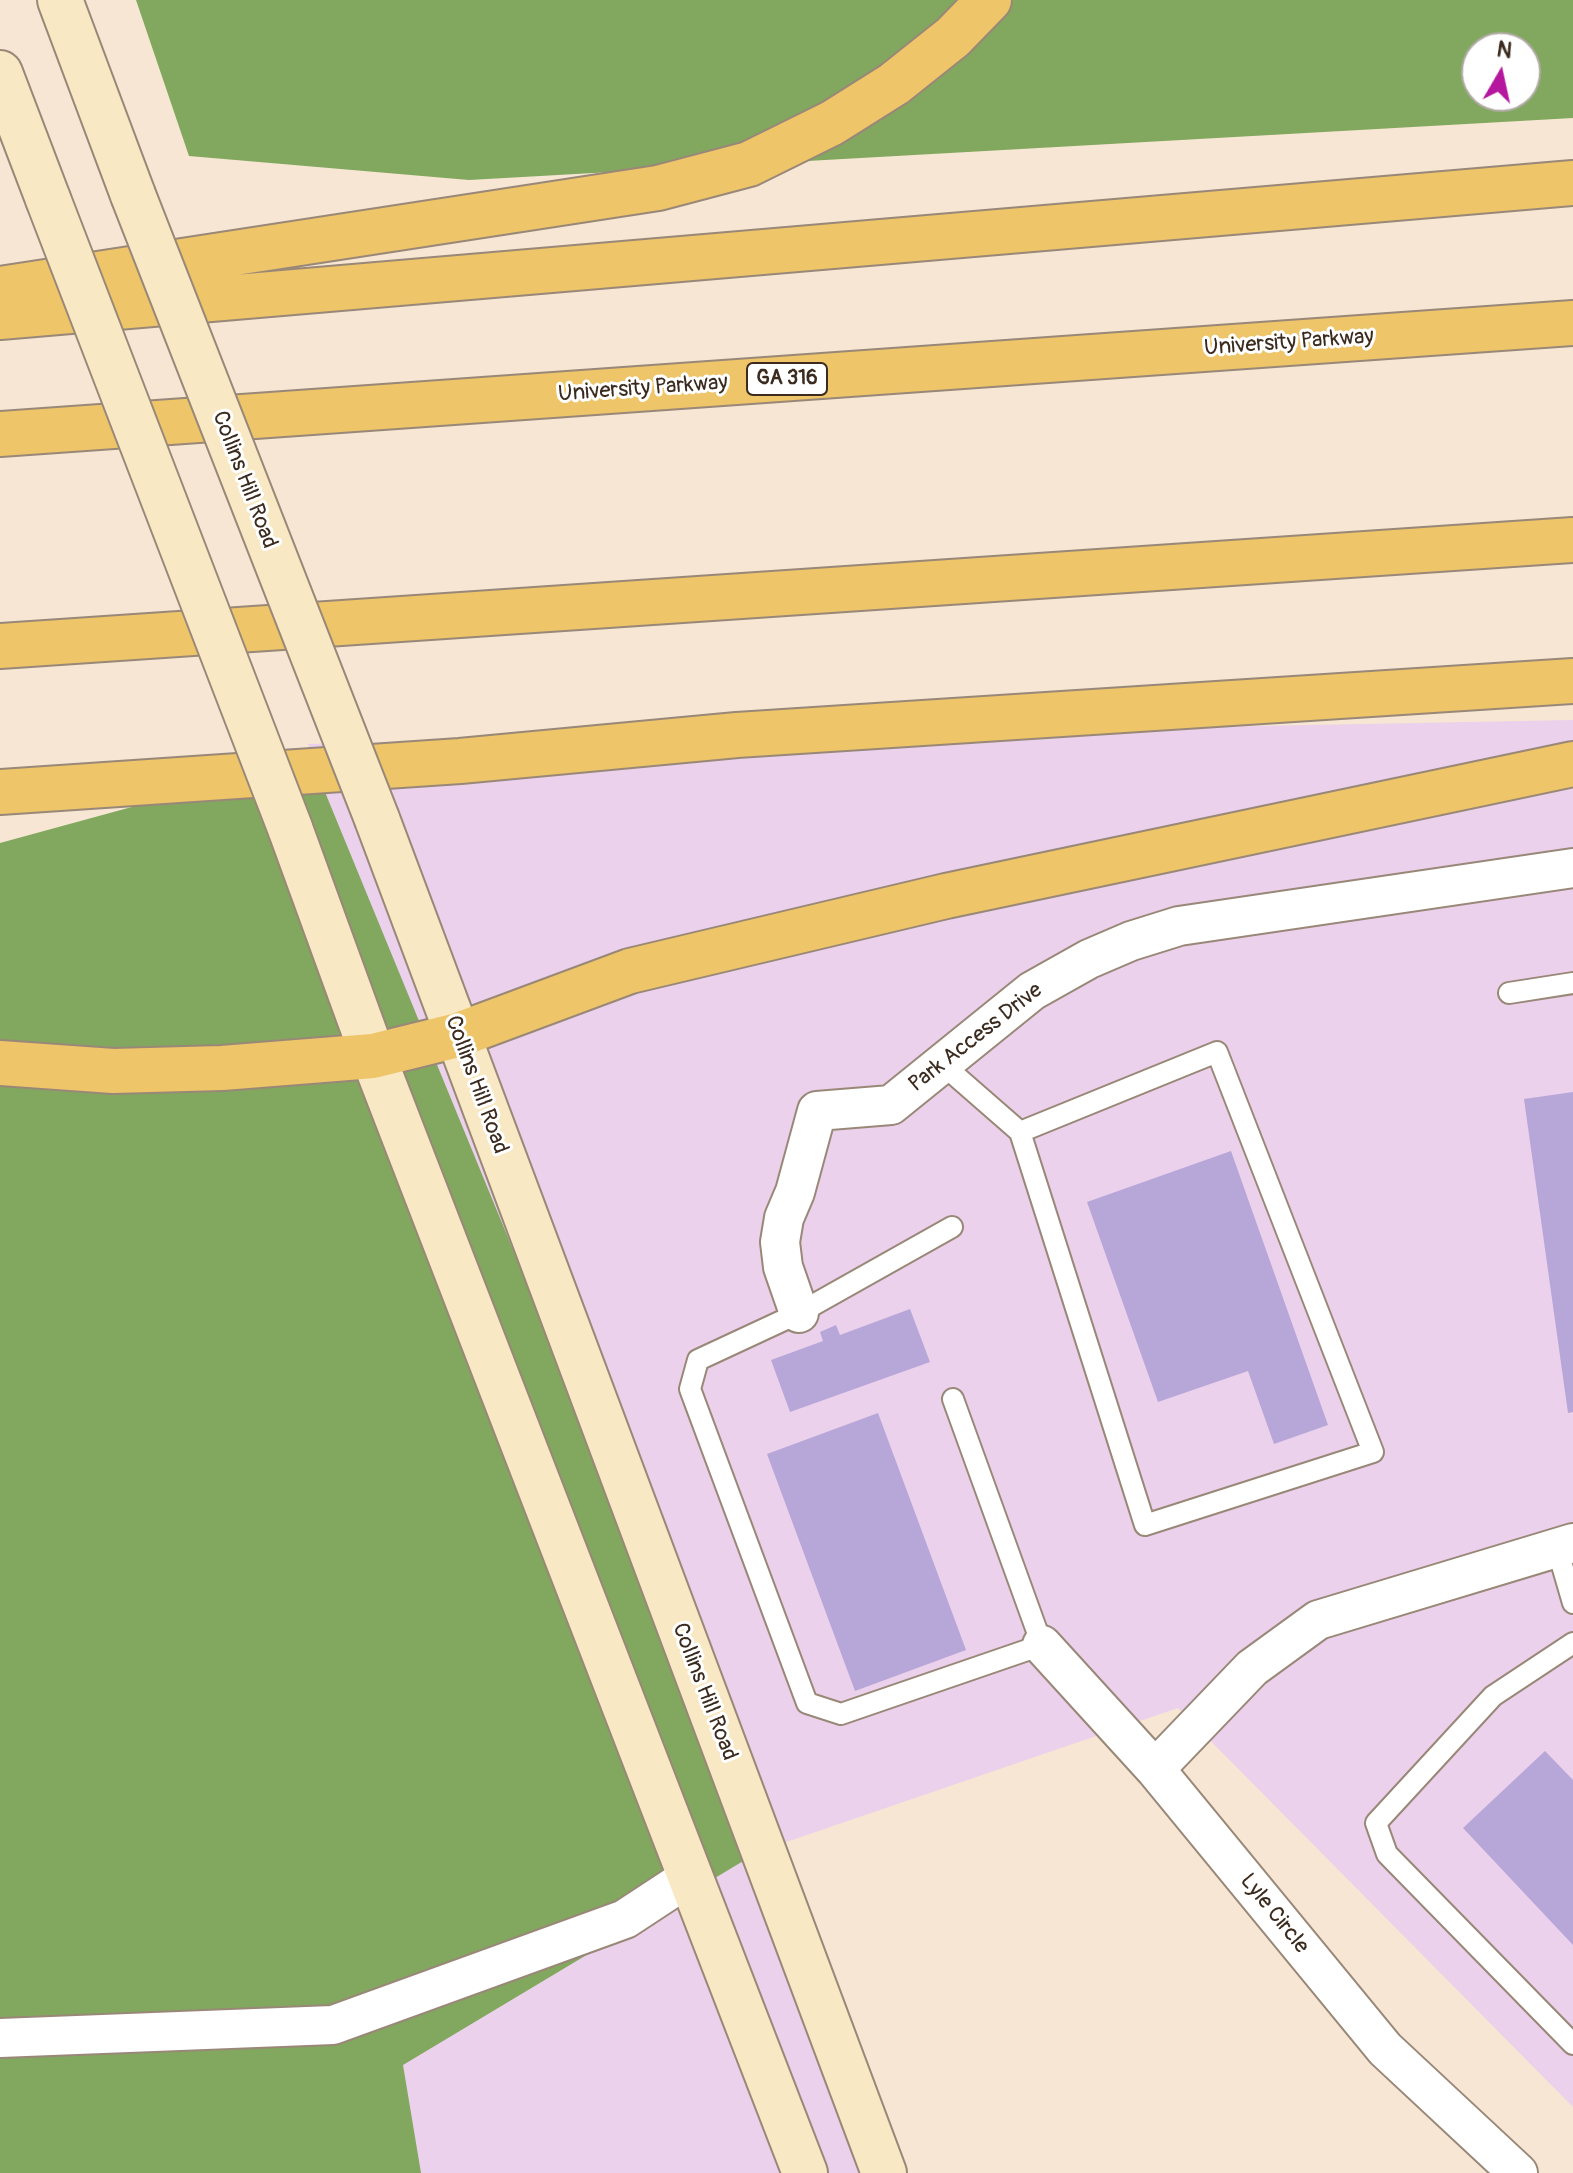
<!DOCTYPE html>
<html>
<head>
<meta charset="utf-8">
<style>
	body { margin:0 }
	#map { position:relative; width:1573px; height:2173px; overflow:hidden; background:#f7e6d3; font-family:Pangolin,sans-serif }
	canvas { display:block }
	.north { position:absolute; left:1461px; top:32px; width:80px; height:80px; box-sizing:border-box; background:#fff; border:2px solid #b1aaa5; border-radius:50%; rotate:9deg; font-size:22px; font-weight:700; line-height:32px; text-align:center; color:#3b2a1e }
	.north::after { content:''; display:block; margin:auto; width:28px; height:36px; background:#b5179e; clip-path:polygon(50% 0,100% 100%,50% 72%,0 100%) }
</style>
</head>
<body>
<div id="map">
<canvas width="1573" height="2173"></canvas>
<div class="north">N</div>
</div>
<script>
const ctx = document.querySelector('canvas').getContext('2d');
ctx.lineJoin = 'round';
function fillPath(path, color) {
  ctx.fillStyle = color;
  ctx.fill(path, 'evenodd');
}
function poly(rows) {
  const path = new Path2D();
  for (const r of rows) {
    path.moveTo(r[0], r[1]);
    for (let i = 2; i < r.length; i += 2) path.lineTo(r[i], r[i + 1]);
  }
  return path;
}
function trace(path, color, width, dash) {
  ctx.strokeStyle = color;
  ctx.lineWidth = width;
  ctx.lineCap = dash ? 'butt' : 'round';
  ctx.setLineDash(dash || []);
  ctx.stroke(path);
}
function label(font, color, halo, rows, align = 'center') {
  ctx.font = font + ' Pangolin,sans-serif';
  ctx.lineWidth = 6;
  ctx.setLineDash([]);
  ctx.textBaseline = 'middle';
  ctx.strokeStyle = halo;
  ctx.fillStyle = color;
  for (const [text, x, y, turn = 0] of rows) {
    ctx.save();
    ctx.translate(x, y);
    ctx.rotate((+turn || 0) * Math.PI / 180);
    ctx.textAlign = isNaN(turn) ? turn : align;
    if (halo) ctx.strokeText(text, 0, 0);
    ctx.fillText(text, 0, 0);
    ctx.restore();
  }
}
fillPath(poly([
	[1573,720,1573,2107,1178,1708,760,1851,868,2173,97,2173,313,756,308,744]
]), '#ebd1eb');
fillPath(poly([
	[136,0,1573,0,1573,118,469,180,189,156],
	[1477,48,1525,48,1525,96,1477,96],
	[311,758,760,1851,403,2065,421,2173,0,2173,0,843]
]), '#81a85e');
fillPath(poly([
	[1573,1092,1573,1412,1568,1413,1524,1099],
	[1231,1151,1328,1425,1274,1444,1248,1371,1158,1402,1087,1202],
	[910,1309,930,1362,790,1412,771,1360,823,1341,820,1332,836,1325,840,1335],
	[878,1413,966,1650,855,1691,767,1454],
	[1545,1751,1573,1780,1573,1945,1463,1828]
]), '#b7a7d8');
const lane = poly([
	[1509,993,1573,983],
	[941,1063,1020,1132,1145,1525,1373,1452,1217,1052,1020,1132],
	[952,1227,799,1313,698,1360,690,1389,807,1703,841,1714,1042,1645,953,1399],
	[1557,1548,1573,1603],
	[1573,1643,1493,1696,1376,1823,1387,1854,1573,2044]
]);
const street = poly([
	[799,1313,783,1267,780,1242,784,1218,795,1192,817,1111,891,1105,1032,991,1089,959,1131,941,1179,926,1573,868],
	[1042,1645,1155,1769,1385,2049,1518,2173],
	[1155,1769,1252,1668,1318,1620,1573,1543],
	[0,2038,333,2025,625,1919,689,1877]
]);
const secondary = poly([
	[60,0,133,195],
	[0,73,48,199],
	[377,819,884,2173],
	[290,828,373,1056,805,2173]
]);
const highway = poly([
	[0,289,658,188,749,164,832,123,894,84,953,37,989,0],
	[0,317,1573,183],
	[0,434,1573,323],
	[0,646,1573,540],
	[0,792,460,761,737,735,1573,681],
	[0,1063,113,1071,222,1068,373,1056,458,1035,630,971,946,896,1573,764]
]);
trace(lane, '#998878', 24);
trace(street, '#998878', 42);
trace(secondary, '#998878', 48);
trace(highway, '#998878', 48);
trace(lane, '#fff', 20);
trace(street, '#fff', 38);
trace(secondary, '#f8e8c3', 44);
trace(highway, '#eec569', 44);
const secondaryBridge = poly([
	[133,195,377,819],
	[48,199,290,828]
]);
trace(secondaryBridge, '#998878', 48, []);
trace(secondaryBridge, '#f8e8c3', 44);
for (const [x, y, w] of [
	[787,379,80]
]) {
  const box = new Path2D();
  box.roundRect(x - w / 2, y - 16, w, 32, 6);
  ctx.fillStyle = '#fff';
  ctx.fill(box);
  trace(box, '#3b2a1e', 2);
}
label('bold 20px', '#3b2a1e', null, [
	["GA 316",787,379]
]);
label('22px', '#3b2a1e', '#fff', [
	["University Parkway",1289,343,-4],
	["University Parkway",643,389,-4],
	["Collins Hill Road",244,480,69],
	["Park Access Drive",976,1038,-38],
	["Collins Hill Road",476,1085,70],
	["Collins Hill Road",704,1692,69],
	["Lyle Circle",1274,1914,51]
]);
</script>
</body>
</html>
